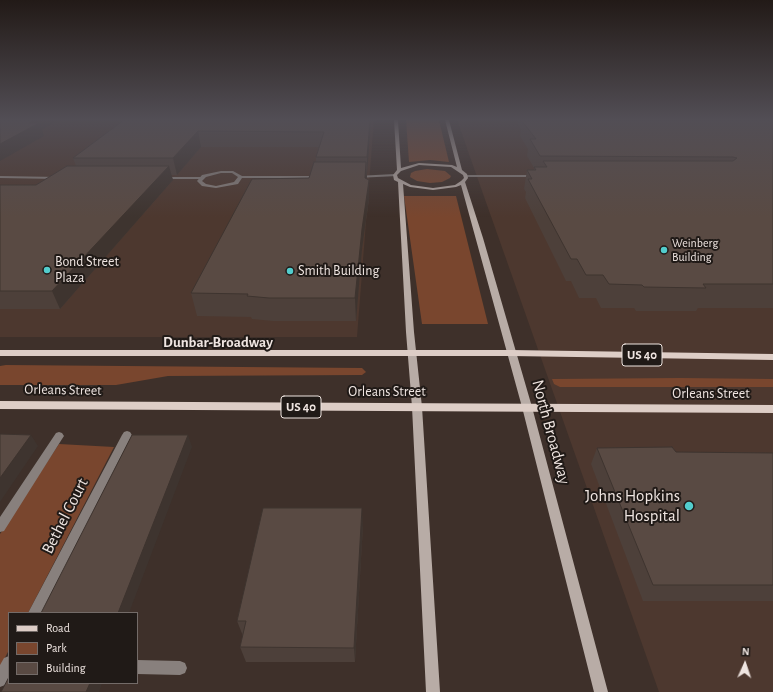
<!DOCTYPE html>
<html>
<head>
<meta charset="utf-8">
<style>
	body { margin:0 }
	#map { position:relative; width:773px; height:692px; overflow:hidden; background:#3e302a; font-family:"Alegreya Sans",sans-serif }
	canvas { display:block }
	.legend { position:absolute; left:8px; top:612px; width:130px; height:72px; box-sizing:border-box; background:#201a17; border:1px solid #736b68; margin:0; padding:5px 7px; list-style:none; font-size:12px; color:#efe5e1 }
	.legend li { display:flex; align-items:center; gap:8px; height:20px }
	.legend b { width:20px; border:1px solid #736b68 }
	.north { position:absolute; left:725px; top:644px; width:40px; height:40px; -webkit-text-stroke:3px #201a17; paint-order:stroke; rotate:3deg; font-size:11px; font-weight:700; line-height:16px; text-align:center; color:#efe5e1 }
	.north::after { content:''; display:block; margin:auto; width:14px; height:18px; background:#efe5e1; clip-path:polygon(50% 0,100% 100%,50% 72%,0 100%) }
</style>
</head>
<body>
<div id="map">
<canvas width="773" height="692"></canvas>
<ul class="legend">
<li><b style="height:5px;background:#ddcdc6"></b>Road</li>
<li><b style="height:11px;background:#79462e"></b>Park</li>
<li><b style="height:11px;background:#594a43"></b>Building</li>
</ul>
<div class="north">N</div>
</div>
<script>
const ctx = document.querySelector('canvas').getContext('2d');
ctx.lineJoin = 'round';
function fillPath(path, color) {
  ctx.fillStyle = color;
  ctx.fill(path, 'evenodd');
}
function poly(rows) {
  const path = new Path2D();
  for (const r of rows) {
    path.moveTo(r[0], r[1]);
    for (let i = 2; i < r.length; i += 2) path.lineTo(r[i], r[i + 1]);
  }
  return path;
}
function trace(path, color, width, dash) {
  ctx.strokeStyle = color;
  ctx.lineWidth = width;
  ctx.lineCap = dash ? 'butt' : 'round';
  ctx.setLineDash(dash || []);
  ctx.stroke(path);
}
function label(font, color, halo, rows, align = 'center') {
  ctx.font = font + ' "Alegreya Sans",sans-serif';
  ctx.lineWidth = 4;
  ctx.setLineDash([]);
  ctx.textBaseline = 'middle';
  ctx.strokeStyle = halo;
  ctx.fillStyle = color;
  for (const [text, x, y, turn = 0] of rows) {
    ctx.save();
    ctx.translate(x, y);
    ctx.rotate((+turn || 0) * Math.PI / 180);
    ctx.textAlign = isNaN(turn) ? turn : align;
    if (halo) ctx.strokeText(text, 0, 0);
    ctx.fillText(text, 0, 0);
    ctx.restore();
  }
}
fillPath(poly([
	[0,120,374,120,357,337,0,337],
	[457,120,773,120,773,692,659,692]
]), '#4d382f');
fillPath(poly([
	[406,120,439,120,449,162,430,160,409,162],
	[427,169,445,171,451,176,450,178,442,182,430,183,417,181,410,177,411,173,415,171],
	[404,196,456,196,488,324,422,324],
	[6,365,362,368,366,372,362,375,168,376,116,385,0,385,0,366],
	[680,378,773,379,773,387,560,387,554,384,552,379],
	[59,444,114,447,28,613,9,613,9,650,0,667,0,534]
]), '#79462e');
fillPath(poly([
	[0,176,59,177,61,178,59,179,0,178,0,176],
	[159,177,201,177,203,178,201,179,161,179,159,178,159,177],
	[127,431,130,432,132,435,42,613,28,613,122,435,124,432,127,431],
	[59,432,62,433,64,436,62,439,4,531,0,532,0,517,56,433,59,432],
	[9,656,9,678,5,685,0,687,0,665,4,658,9,656],
	[137,660,180,661,185,663,187,668,185,673,180,675,137,674,137,660]
]), '#88807d');
fillPath(poly([
	[221,171,233,171,242,176,320,176,322,177,320,178,242,178,238,184,216,188,202,186,197,181,202,175,221,171],
	[221,173,232,173,238,177,234,182,216,186,206,184,202,181,206,177,221,173],
	[395,174,397,174,397,176,356,178,354,177,356,176,395,174],
	[464,175,537,175,539,176,537,177,464,177,464,175]
]), '#88807d');
fillPath(poly([
	[394,120,398,120,401,168,419,163,452,165,457,167,445,120,449,120,462,170,467,174,468,178,465,182,483,238,532,407,608,692,594,692,522,407,461,185,456,187,433,190,410,187,403,184,414,332,422,407,440,692,426,692,412,407,406,332,398,182,394,180,393,175,397,170,394,120],
	[419,165,451,167,463,175,464,178,461,181,455,185,433,188,411,185,398,178,397,175,401,171,419,165]
]), '#b8aca6');
fillPath(poly([
	[0,350,511,350,773,354,773,360,511,356,0,356,0,350],
	[0,401,773,405,773,413,0,409,0,401]
]), '#ddcdc6');
fillPath(poly([
	[124,120,371,120,367,174,367,179,369,180,369,199,362,249,356,321,273,321,252,319,251,317,197,316,191,293,309,178,316,162,316,157,319,147,201,147,177,175,171,175,173,180,60,309,0,309,0,185,36,185,76,166,73,158],
	[518,120,773,120,773,308,698,308,696,311,636,311,634,308,601,308,596,298,579,298,571,281,566,281,525,198,526,192,524,189,527,170,534,170,534,168,527,156,528,149,520,136,521,129,518,124],
	[597,448,676,452,773,453,773,601,643,601,591,464],
	[363,525,355,662,246,662,240,647,243,636,237,621]
]), '#4d403a');
fillPath(poly([
	[33,120,57,120,42,130,44,136,0,161,0,144,29,123],
	[370,120,371,120,367,174,367,157],
	[198,131,201,147,177,175,173,158],
	[366,162,367,180,365,178],
	[169,166,173,180,60,309,52,291],
	[369,180,369,199,362,249,356,321,355,298,362,229],
	[31,435,38,446,0,502,0,478],
	[188,435,192,447,129,613,118,613],
	[362,508,363,525,355,662,354,648],
	[90,683,102,683,99,692,86,692]
]), '#3e342f');
const building = poly([
	[0,120,33,120,29,123,39,123,0,144,0,120],
	[124,120,370,120,367,157,316,157,324,132,198,131,173,158,73,158,124,120],
	[773,120,773,284,703,284,706,288,644,287,642,285,609,284,603,275,586,275,577,259,571,259,528,179,532,179,527,170,536,170,534,167,547,167,543,161,733,161,737,158,733,157,540,156,530,139,536,139,522,121,773,120],
	[314,162,366,162,365,178,369,180,362,229,355,298,269,298,247,296,248,294,191,293,252,179,309,178,314,162],
	[67,166,169,166,52,291,0,291,0,185,36,185,67,166],
	[0,434,31,435,0,478,0,434],
	[132,435,188,435,118,613,41,613,132,435],
	[672,447,676,452,773,453,773,585,653,585,597,448,672,447],
	[263,508,362,508,354,648,240,647,246,621,237,621,263,508],
	[9,677,9,683,90,683,86,692,1,692,9,677]
]);
fillPath(building, '#594a43');
trace(building, '#3e342f', 1);
const sky = ctx.createLinearGradient(0, 0, 0, 217);
sky.addColorStop(0, '#221a17');
sky.addColorStop(0.55, '#524e55');
sky.addColorStop(1, '#524e5500');
ctx.fillStyle = sky;
ctx.fillRect(0, 0, 773, 217);
for (const [x, y, r, color] of [
	[664,250,4,"#52cdcd"],
	[47,270,4,"#52cdcd"],
	[290,271,4,"#52cdcd"],
	[689,506,5,"#52cdcd"]
]) {
  const dot = new Path2D();
  dot.arc(x, y, r, 0, 2 * Math.PI);
  ctx.fillStyle = color;
  ctx.fill(dot);
  trace(dot, '#201a17', 1.5);
}
label('12px', '#efe5e1', '#201a17', [
	["Weinberg",672,243],
	["Building",672,257]
], 'left');
for (const [x, y, w] of [
	[642,355,40],
	[301,407,40]
]) {
  const box = new Path2D();
  box.roundRect(x - w / 2, y - 11, w, 22, 3);
  ctx.fillStyle = '#201a17';
  ctx.fill(box);
  trace(box, '#efe5e1', 1);
}
label('bold 13px', '#efe5e1', null, [
	["US 40",642,355],
	["US 40",301,407]
]);
label('14px', '#efe5e1', '#201a17', [
	["Bond Street",55,262],
	["Plaza",55,278],
	["Smith Building",298,271]
], 'left');
label('14px', '#efe5e1', '#201a17', [
	["Orleans Street",63,390,1],
	["Orleans Street",387,392],
	["Orleans Street",711,394]
]);
label('bold 15px', '#efe5e1', '#201a17', [
	["Dunbar-Broadway",218,342]
]);
label('17px', '#efe5e1', '#201a17', [
	["North Broadway",551,432,75],
	["Bethel Court",65,516,-63]
]);
label('17px', '#efe5e1', '#201a17', [
	["Johns Hopkins",680,496],
	["Hospital",680,516]
], 'right');
</script>
</body>
</html>
